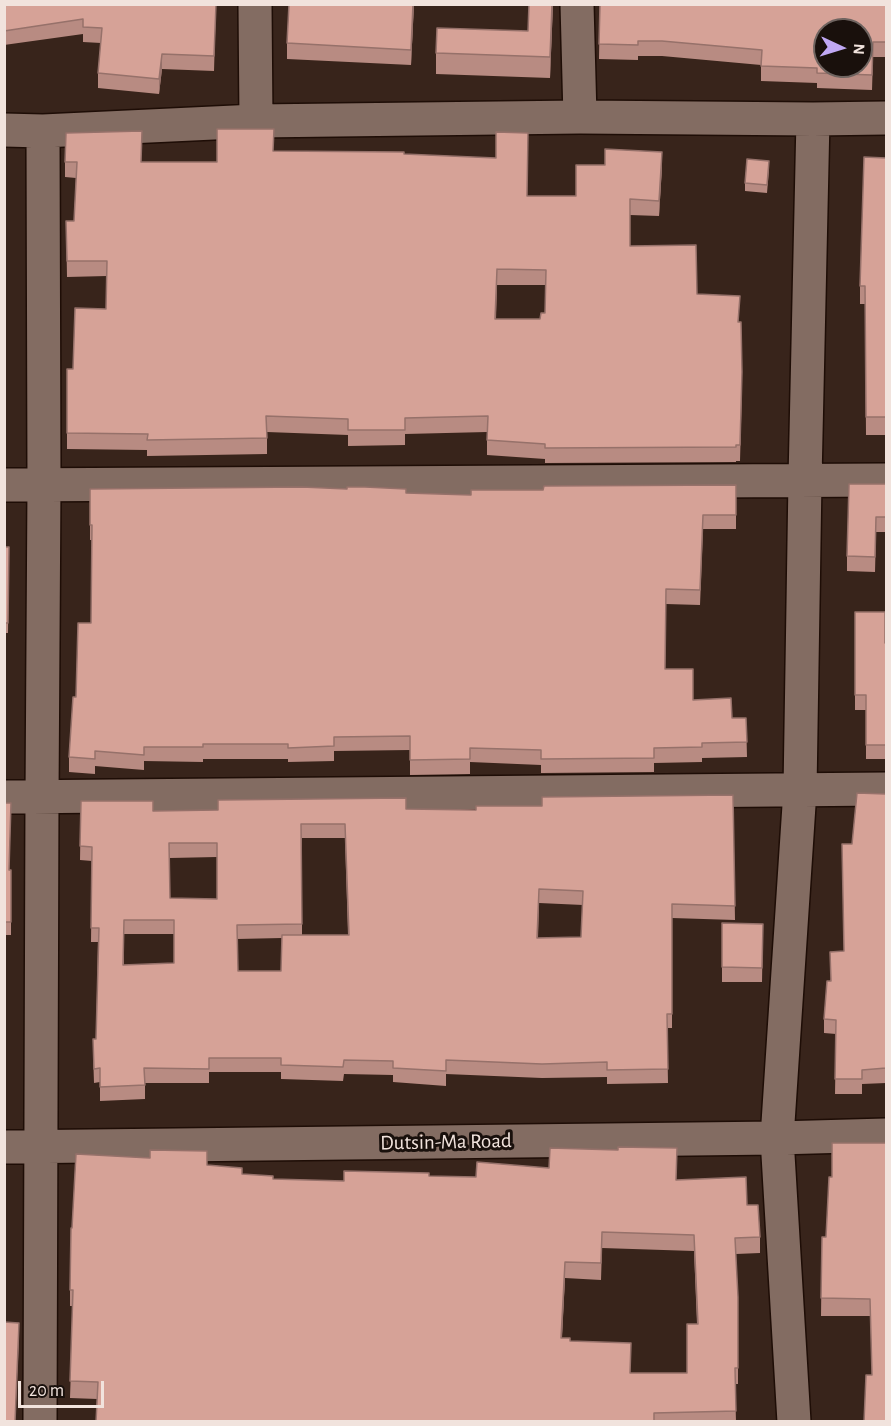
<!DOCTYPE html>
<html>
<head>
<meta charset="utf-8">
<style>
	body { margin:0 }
	#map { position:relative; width:891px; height:1426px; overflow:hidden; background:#38241b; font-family:"Alegreya Sans",sans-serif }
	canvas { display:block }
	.frame { position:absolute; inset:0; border:6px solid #f1e3dd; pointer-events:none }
	.north { position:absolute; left:813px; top:18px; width:60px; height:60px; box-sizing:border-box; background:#19100c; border:2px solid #6f6460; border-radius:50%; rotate:94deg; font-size:16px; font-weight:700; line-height:24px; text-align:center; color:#f1e3dd }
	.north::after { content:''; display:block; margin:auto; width:21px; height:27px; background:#c0a8f4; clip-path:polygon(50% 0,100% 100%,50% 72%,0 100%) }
	.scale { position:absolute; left:18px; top:1381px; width:86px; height:27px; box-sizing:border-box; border:3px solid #f1e3dd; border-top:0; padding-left:8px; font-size:18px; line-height:21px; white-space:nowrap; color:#f1e3dd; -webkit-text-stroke:4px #19100c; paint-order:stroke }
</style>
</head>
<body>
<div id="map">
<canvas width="891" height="1426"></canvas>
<div class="frame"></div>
<div class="north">N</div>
<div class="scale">20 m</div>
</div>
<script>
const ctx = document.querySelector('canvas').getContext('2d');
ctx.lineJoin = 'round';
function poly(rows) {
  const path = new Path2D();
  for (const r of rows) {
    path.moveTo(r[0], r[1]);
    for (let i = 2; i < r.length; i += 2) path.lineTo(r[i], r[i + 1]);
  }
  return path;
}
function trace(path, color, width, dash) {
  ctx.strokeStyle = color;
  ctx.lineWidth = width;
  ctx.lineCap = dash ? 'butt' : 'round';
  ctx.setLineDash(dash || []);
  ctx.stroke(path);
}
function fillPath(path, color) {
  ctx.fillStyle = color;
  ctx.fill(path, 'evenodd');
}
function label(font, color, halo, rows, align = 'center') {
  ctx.font = font + ' "Alegreya Sans",sans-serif';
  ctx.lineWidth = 6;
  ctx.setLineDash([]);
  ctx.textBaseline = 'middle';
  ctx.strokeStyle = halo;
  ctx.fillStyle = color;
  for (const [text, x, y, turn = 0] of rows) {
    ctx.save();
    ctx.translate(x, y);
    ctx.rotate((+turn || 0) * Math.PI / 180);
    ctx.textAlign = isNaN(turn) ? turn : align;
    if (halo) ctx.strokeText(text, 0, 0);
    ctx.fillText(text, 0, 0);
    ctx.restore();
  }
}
const minor = poly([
	[255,4,256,121],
	[577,4,580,117],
	[4,130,43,131,256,121,580,117,813,119],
	[4,485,886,480],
	[4,797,886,789],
	[4,1147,777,1138,886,1135],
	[40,1422,42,797,44,485,43,131],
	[794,1422,777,1138,800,790,805,480,813,119,886,118]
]);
trace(minor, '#1e0d06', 36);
trace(minor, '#836c62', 33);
fillPath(poly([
	[4,4,216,4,214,71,162,69,159,94,98,88,98,73,101,43,83,42,83,34,4,45],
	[414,4,411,65,287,59,287,43],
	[553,4,550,78,436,74,436,53,528,31],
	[600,4,886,4,886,57,873,57,872,90,817,88,817,83,761,81,761,65,662,56,638,56,638,60,599,59],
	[273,151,404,154,527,196,576,196,662,167,659,216,630,215,630,246,697,294,739,322,742,388,740,461,736,461,736,462,545,463,545,459,487,455,487,432,405,434,405,445,348,446,348,435,267,432,267,454,147,456,147,450,67,449,67,369,73,369,106,309,107,276,67,277,66,221,74,221,76,178,65,177,65,162,217,162],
	[497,285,546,285,545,313,540,319,496,319],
	[886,158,886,435,866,435,865,304,860,304,860,286],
	[769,169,767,193,745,191,745,183],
	[886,484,886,532,876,532,875,572,847,571,847,556],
	[736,485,736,529,703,529,700,605,666,604,665,669,693,700,732,718,746,718,747,757,702,758,702,762,654,763,654,772,541,773,541,765,470,762,470,774,410,775,410,750,334,751,334,761,288,762,288,759,203,759,203,762,144,761,144,770,95,766,95,774,69,772,69,757,76,697,91,623,92,540,90,540,90,489,471,495,543,490],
	[4,547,9,547,8,633,4,633],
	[855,612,885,643,886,643,886,759,866,759,866,710,855,710],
	[886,794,886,1083,862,1084,862,1094,835,1094,836,1034,824,1033,824,1019,830,981,844,951,852,844],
	[733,795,735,920,672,918,672,1028,667,1028,668,1083,607,1084,607,1077,542,1078,446,1074,446,1086,393,1082,393,1075,344,1074,343,1081,281,1079,281,1072,209,1072,209,1083,145,1083,145,1099,100,1101,100,1082,94,1083,93,1053,93,1039,96,1039,98,942,91,942,92,861,80,860,81,801,153,811,406,809,476,810],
	[302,838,345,838,348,935,302,935],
	[217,857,217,899,170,898,170,858],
	[539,903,583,905,581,937,538,938],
	[124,934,174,934,174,963,124,965],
	[282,938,281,971,238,971,237,939],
	[4,803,9,870,11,870,11,935,4,935],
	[722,923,763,924,762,982,722,982],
	[886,1143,870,1316,821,1316,822,1237,826,1237,832,1177],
	[207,1165,242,1175,273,1179,344,1181,429,1176,476,1177,677,1180,747,1205,760,1237,760,1253,736,1254,738,1368,738,1384,735,1384,736,1422,96,1422,97,1399,70,1398,73,1306,70,1306,70,1290],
	[602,1248,694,1251,697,1324,687,1373,631,1373,570,1341,562,1338,565,1278,601,1280]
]), '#b88b82');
fillPath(poly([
	[413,4,414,4,411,65,411,50],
	[552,4,553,4,550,78,550,57],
	[162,54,162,69,159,94,159,79],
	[662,152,662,167,659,216,659,201],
	[565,1262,565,1278,561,1354,561,1338],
	[19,1323,19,1341,15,1422]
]), '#96716a');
const building = poly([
	[4,4,216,4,214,56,162,54,159,79,98,73,102,28,83,27,83,19,4,31,4,4],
	[289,4,413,4,411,50,287,43,289,4],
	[529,4,552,4,550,57,436,53,437,28,528,31,529,4],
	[600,4,886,4,886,42,873,42,872,75,817,73,817,68,761,66,762,50,662,41,638,41,638,45,599,44,600,4],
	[825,30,861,30,861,66,825,66,825,30],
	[217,129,274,129,273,151,404,152,404,154,496,158,496,132,528,133,527,196,576,196,576,165,605,165,605,149,662,152,659,201,630,199,630,246,696,245,697,294,740,296,738,322,741,322,742,372,740,445,736,445,736,447,545,448,545,444,487,440,488,416,405,418,405,430,348,430,348,419,266,416,267,438,147,440,148,434,67,433,67,369,73,369,75,308,106,309,107,261,67,261,66,221,74,221,77,162,65,162,66,133,142,131,141,162,217,162,217,129],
	[497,269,546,270,545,313,541,313,540,319,495,319,497,269],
	[864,157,886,158,886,417,866,417,865,286,860,286,864,157],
	[747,159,769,161,767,185,745,183,747,159],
	[849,484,886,484,886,517,876,517,875,557,847,556,849,484],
	[736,485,736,515,703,515,700,590,666,589,665,669,693,669,693,700,731,698,732,718,746,718,747,742,702,743,702,747,654,748,654,758,541,759,541,750,470,748,470,759,410,760,410,736,334,737,334,746,288,748,288,744,203,744,203,747,144,747,144,755,95,751,95,759,69,757,73,697,76,697,78,623,91,623,92,525,90,525,90,489,302,487,347,489,347,487,365,487,406,489,406,493,471,495,471,490,543,490,544,486,736,485],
	[4,547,9,547,8,623,4,623,4,547],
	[855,612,885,612,885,643,886,643,886,745,866,745,866,695,855,695,855,612],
	[857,793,886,794,886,1068,862,1070,862,1079,835,1079,836,1020,824,1019,827,981,831,981,830,952,844,951,842,844,852,844,857,793],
	[733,795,735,906,672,904,672,1014,667,1014,668,1069,607,1070,607,1062,542,1064,446,1060,446,1071,393,1068,393,1061,344,1060,343,1067,281,1065,281,1058,209,1058,209,1069,144,1068,145,1085,100,1087,100,1068,94,1069,93,1039,96,1039,99,928,91,928,92,847,80,846,81,801,153,801,153,811,218,810,218,800,406,798,406,809,476,810,476,806,542,806,542,797,733,795],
	[301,824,345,824,349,935,282,935,281,971,238,971,237,925,302,924,301,824],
	[169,843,217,843,217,899,170,898,169,843],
	[539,889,583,891,581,937,537,938,539,889],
	[124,920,174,920,174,963,123,965,124,920],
	[4,803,11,803,9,870,11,870,11,922,4,922,4,803],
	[722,923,763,924,762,968,722,967,722,923],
	[832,1143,886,1143,886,1422,864,1422,866,1375,872,1375,870,1299,821,1298,822,1237,826,1237,829,1177,832,1177,832,1143],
	[618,1147,677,1148,676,1180,746,1177,747,1205,758,1205,760,1237,735,1238,738,1297,738,1368,735,1368,736,1411,654,1413,654,1422,96,1422,98,1382,70,1381,73,1290,70,1290,71,1228,72,1228,76,1154,150,1158,150,1150,207,1151,207,1165,242,1168,242,1174,273,1176,273,1179,344,1181,344,1171,429,1173,429,1176,476,1177,477,1162,549,1168,550,1148,618,1150,618,1147],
	[602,1232,694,1235,698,1324,687,1324,687,1373,630,1373,631,1343,570,1341,570,1338,561,1338,565,1262,601,1263,602,1232],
	[4,1322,19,1323,15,1422,4,1422,4,1322]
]);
fillPath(building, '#d6a297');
trace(building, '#96716a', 1.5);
label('21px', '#f1e3dd', '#19100c', [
	["Dutsin-Ma Road",446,1142,-1]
]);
</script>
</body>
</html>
